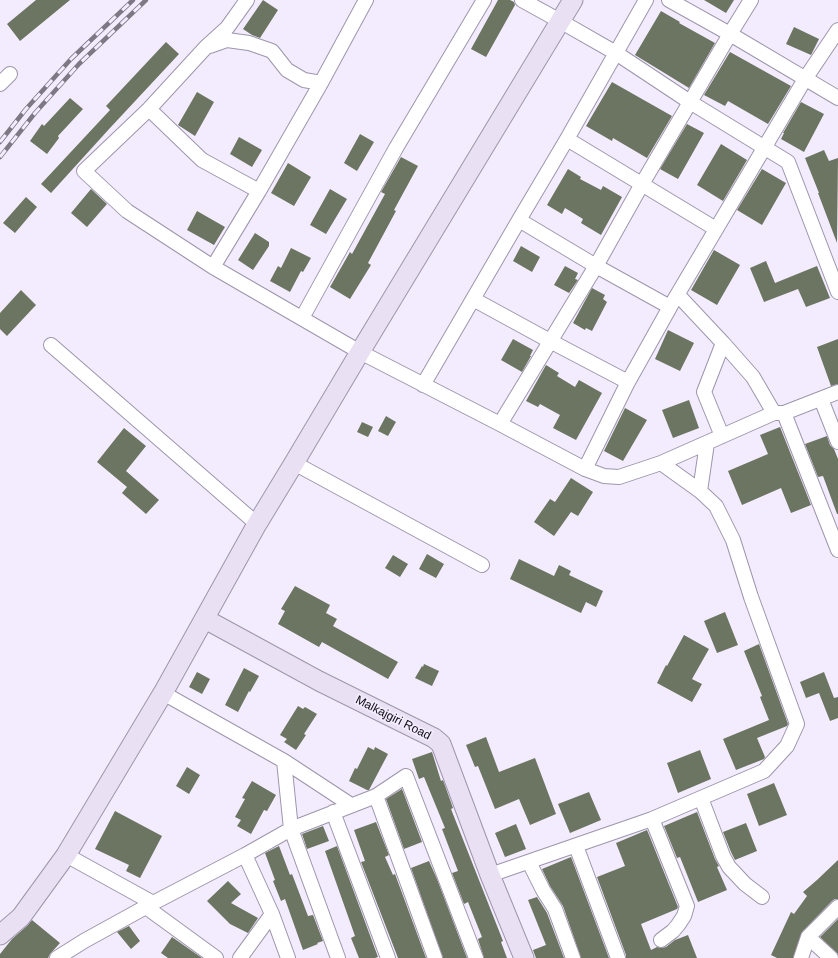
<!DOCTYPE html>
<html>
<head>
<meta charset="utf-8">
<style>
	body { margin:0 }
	canvas { display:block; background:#f3ecfe }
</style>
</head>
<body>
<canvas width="838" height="958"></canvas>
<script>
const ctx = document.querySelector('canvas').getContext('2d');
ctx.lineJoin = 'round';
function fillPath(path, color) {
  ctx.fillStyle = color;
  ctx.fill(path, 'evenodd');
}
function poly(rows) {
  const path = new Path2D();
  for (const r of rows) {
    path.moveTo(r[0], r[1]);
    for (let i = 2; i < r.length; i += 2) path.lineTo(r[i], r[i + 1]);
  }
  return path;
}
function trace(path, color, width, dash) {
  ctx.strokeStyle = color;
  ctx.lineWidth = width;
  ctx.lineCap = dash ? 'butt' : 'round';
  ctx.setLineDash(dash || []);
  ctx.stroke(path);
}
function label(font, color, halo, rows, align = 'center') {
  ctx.font = font + ' Arial,sans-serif';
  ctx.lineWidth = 3.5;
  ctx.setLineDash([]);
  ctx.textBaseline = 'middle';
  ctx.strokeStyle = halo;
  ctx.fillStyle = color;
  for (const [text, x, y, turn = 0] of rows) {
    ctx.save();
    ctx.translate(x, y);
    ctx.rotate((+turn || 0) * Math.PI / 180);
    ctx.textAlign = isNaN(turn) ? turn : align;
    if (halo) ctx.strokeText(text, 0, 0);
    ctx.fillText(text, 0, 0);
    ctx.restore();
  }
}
fillPath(poly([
	[36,0,70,0,20,41,7,24],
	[263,0,278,10,260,38,252,35,243,29],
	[498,0,510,0,514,2,515,5,486,57,471,49],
	[704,0,734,0,726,13],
	[661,11,680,22,679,23,715,43,689,88,635,55],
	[794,27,819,39,811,55,786,44],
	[166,42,179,54,110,128,51,193,41,184,110,110,106,106],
	[730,52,791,86,768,124,728,101,725,106,704,95],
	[612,82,672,116,647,158,613,138,612,141,586,126],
	[197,92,214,102,195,136,178,125],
	[70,98,83,109,58,136,59,138,47,154,30,141,42,124,44,126],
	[801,102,824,114,804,152,781,139,784,133,783,133],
	[687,124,704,133,678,179,660,169],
	[360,134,374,142,357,171,344,163],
	[239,137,262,150,252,167,230,154],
	[721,144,747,160,723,201,697,185],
	[824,150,829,161,838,158,837,243,818,193,819,193,805,158],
	[401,157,418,166,394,210,396,211,368,263,371,265,350,299,330,287,350,252,352,254,385,194,381,192],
	[288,163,311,177,294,206,271,193],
	[568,169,581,177,580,179,601,190,603,186,622,197,601,235,581,223,583,219,565,208,562,214,547,205],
	[762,169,786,183,762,225,737,210],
	[91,189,107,204,87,227,71,213],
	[330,189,347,199,326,234,310,225],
	[26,197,37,207,15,233,3,223],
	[197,211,225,227,214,245,187,230],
	[255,233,269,242,269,246,253,270,238,260],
	[521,246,540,257,532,272,513,261],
	[291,248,311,258,303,272,301,271,290,292,270,281,278,266,281,268],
	[714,250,740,265,717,305,691,290],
	[766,261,775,283,817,266,830,298,806,307,798,289,764,302,750,268],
	[565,266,578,273,575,279,578,280,569,293,554,285],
	[592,288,605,295,603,299,607,302,592,331,586,328,585,330,573,323],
	[21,290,36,305,7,336,0,329,0,313],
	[668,330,694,343,680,371,655,359],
	[513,339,533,350,530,356,531,356,522,372,501,360],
	[838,339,838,384,831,386,817,347],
	[546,365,559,373,557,376,575,387,579,380,602,393,576,440,553,428,560,415,540,404,538,407,526,401],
	[689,400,699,428,673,438,662,410],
	[625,408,647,420,623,461,604,451],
	[386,416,396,422,388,436,378,431],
	[362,422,373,427,368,437,357,432],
	[780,427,811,505,791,513,781,488,742,505,728,471,768,454,760,435],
	[124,428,146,446,126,471,159,500,146,514,122,493,127,487,97,462],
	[827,436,830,445,834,449,838,459,838,514,837,514,823,476,818,477,805,444],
	[571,478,593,492,578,516,571,512,554,536,534,522,550,499,555,502],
	[427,554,444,564,436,578,419,569],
	[393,555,408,564,400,577,385,568],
	[519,559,554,576,559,565,571,571,569,575,603,591,596,607,586,602,581,613,510,579],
	[295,586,330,605,326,613,337,619,333,626,398,662,388,679,322,642,319,647,278,624,285,611,281,609],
	[725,612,738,645,717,653,704,621],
	[684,635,709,649,692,679,702,684,692,702,657,683,666,665,667,666],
	[759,644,788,724,787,726,757,738,765,757,764,759,736,770,723,739,769,720,760,697,762,696,744,651],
	[424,664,439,671,432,686,415,678,422,666,423,667],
	[244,668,259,676,250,692,249,691,238,712,225,705],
	[197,672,210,679,202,694,189,687],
	[824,672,834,698,838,697,838,718,830,721,819,693,806,698,800,682],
	[298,706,303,709,305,707,317,714,304,734,306,735,296,750,284,742,287,739,280,735],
	[486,737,499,772,535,758,556,814,530,825,519,799,495,809,478,766,475,767,466,745],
	[368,747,374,750,375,747,388,754,369,790,367,790,349,781,355,768,357,769],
	[700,750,711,779,678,793,667,763],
	[432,752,441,781,443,780,453,808,451,809,503,941,501,942,507,958,484,958,478,939,482,937,468,902,464,904,452,873,458,871,442,829,445,828,424,777,419,779,412,759],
	[187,767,200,775,189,794,176,786],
	[252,781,276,795,267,811,264,810,251,834,237,826,241,820,235,817,245,799,242,798],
	[774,783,787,815,759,826,747,794],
	[402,789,422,842,404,849,386,799],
	[589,792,601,820,570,833,558,804],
	[115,811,162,836,140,878,126,871,129,865,95,849],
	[697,812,715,859,719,866,717,867,727,890,698,902,680,857,677,858,664,826],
	[376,822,389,855,385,857,393,875,395,874,426,958,398,958,361,862,365,861,354,830],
	[746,823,757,851,735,860,731,852,723,832],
	[516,824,526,849,505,857,495,833],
	[323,826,329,841,307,849,302,834],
	[647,830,678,907,677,909,641,924,651,950,657,947,662,948,666,947,675,940,688,935,697,958,626,958,626,955,597,877,625,866,616,843],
	[279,846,290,875,292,874,308,916,313,915,323,941,317,943,318,944,303,950,285,899,281,901,273,881,275,880,265,853],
	[337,846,378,957,375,958,359,958,351,938,355,936,325,851],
	[571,857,609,958,581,958,563,906,550,886,542,869],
	[838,860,838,899,835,899,832,901,802,932,793,958,777,958,771,955,791,912,794,914,807,896,803,892,817,880],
	[429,861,437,879,467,958,443,958,411,868],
	[228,881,241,894,231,903,258,918,248,933,230,924,207,901],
	[537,897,547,913,564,958,536,958,533,950,546,945,528,900],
	[838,919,838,954,820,937],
	[32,920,60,943,50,954,48,958,0,958,0,954,12,939,28,925],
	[129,926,140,941,131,949,117,932],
	[172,937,202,958,168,958,161,953]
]), '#6b7561');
const street = poly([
	[366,0,321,83,259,191,213,267,360,352,500,424,585,469,604,476,619,477,661,463,700,491,716,506,733,540,751,597,797,724,787,746,764,771,652,819,490,875],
	[522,0,560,21,616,53,690,102,788,162,838,292],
	[669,0,730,34,838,98],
	[210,46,227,40,249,43,272,51,287,70,304,80,321,83],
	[0,84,10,74],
	[149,109,202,160,259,191],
	[567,139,716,229],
	[519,220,596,266,670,307],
	[213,267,127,211,84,171,149,109,206,47,227,28,247,0],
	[678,295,723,343,753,377,774,413],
	[473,299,550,341,628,382],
	[302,318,396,148,484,0],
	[51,345,257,524],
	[423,385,519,220,567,139,646,0],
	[821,399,838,442],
	[784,413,838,550],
	[500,424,596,266,642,184,730,34,751,0],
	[722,436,704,392,723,343],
	[294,463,482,565],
	[661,463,774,413,784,413,838,392],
	[585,469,628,382,670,307,805,79,838,30],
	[700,491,707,443],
	[163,693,284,761,291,829,338,958],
	[284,761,351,805],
	[376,796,406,776,476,958],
	[701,798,723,856,729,867,745,884,762,897],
	[333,812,388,958],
	[652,819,687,906,684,916,678,925,673,931,661,940],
	[576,846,618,958],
	[66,855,153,903],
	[245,855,272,914,288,958],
	[529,862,543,890,555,909,573,958],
	[146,907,216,958],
	[808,937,831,958],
	[57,958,84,941,153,903,245,855,291,829,376,796,435,958],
	[240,958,272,914],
	[801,958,808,937,838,907]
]);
const secondary = poly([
	[205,619,319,681,434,738,441,744,490,875,524,958],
	[0,935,21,917,66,855,163,693,257,524,294,463,360,352,573,0]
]);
trace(street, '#9e95ab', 16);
trace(secondary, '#9e95ab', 21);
trace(street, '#fff', 14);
trace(secondary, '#e9e0f4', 19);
const rail = poly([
	[0,142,26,109,71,59,133,0],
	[0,157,35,113,79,64,146,0]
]);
trace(rail, '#7d7884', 4.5);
trace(rail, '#f3ecfe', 3, [9]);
label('12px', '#110e15', '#f3ecfe', [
	["Malkajgiri Road",393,718,27]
]);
</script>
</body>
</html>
